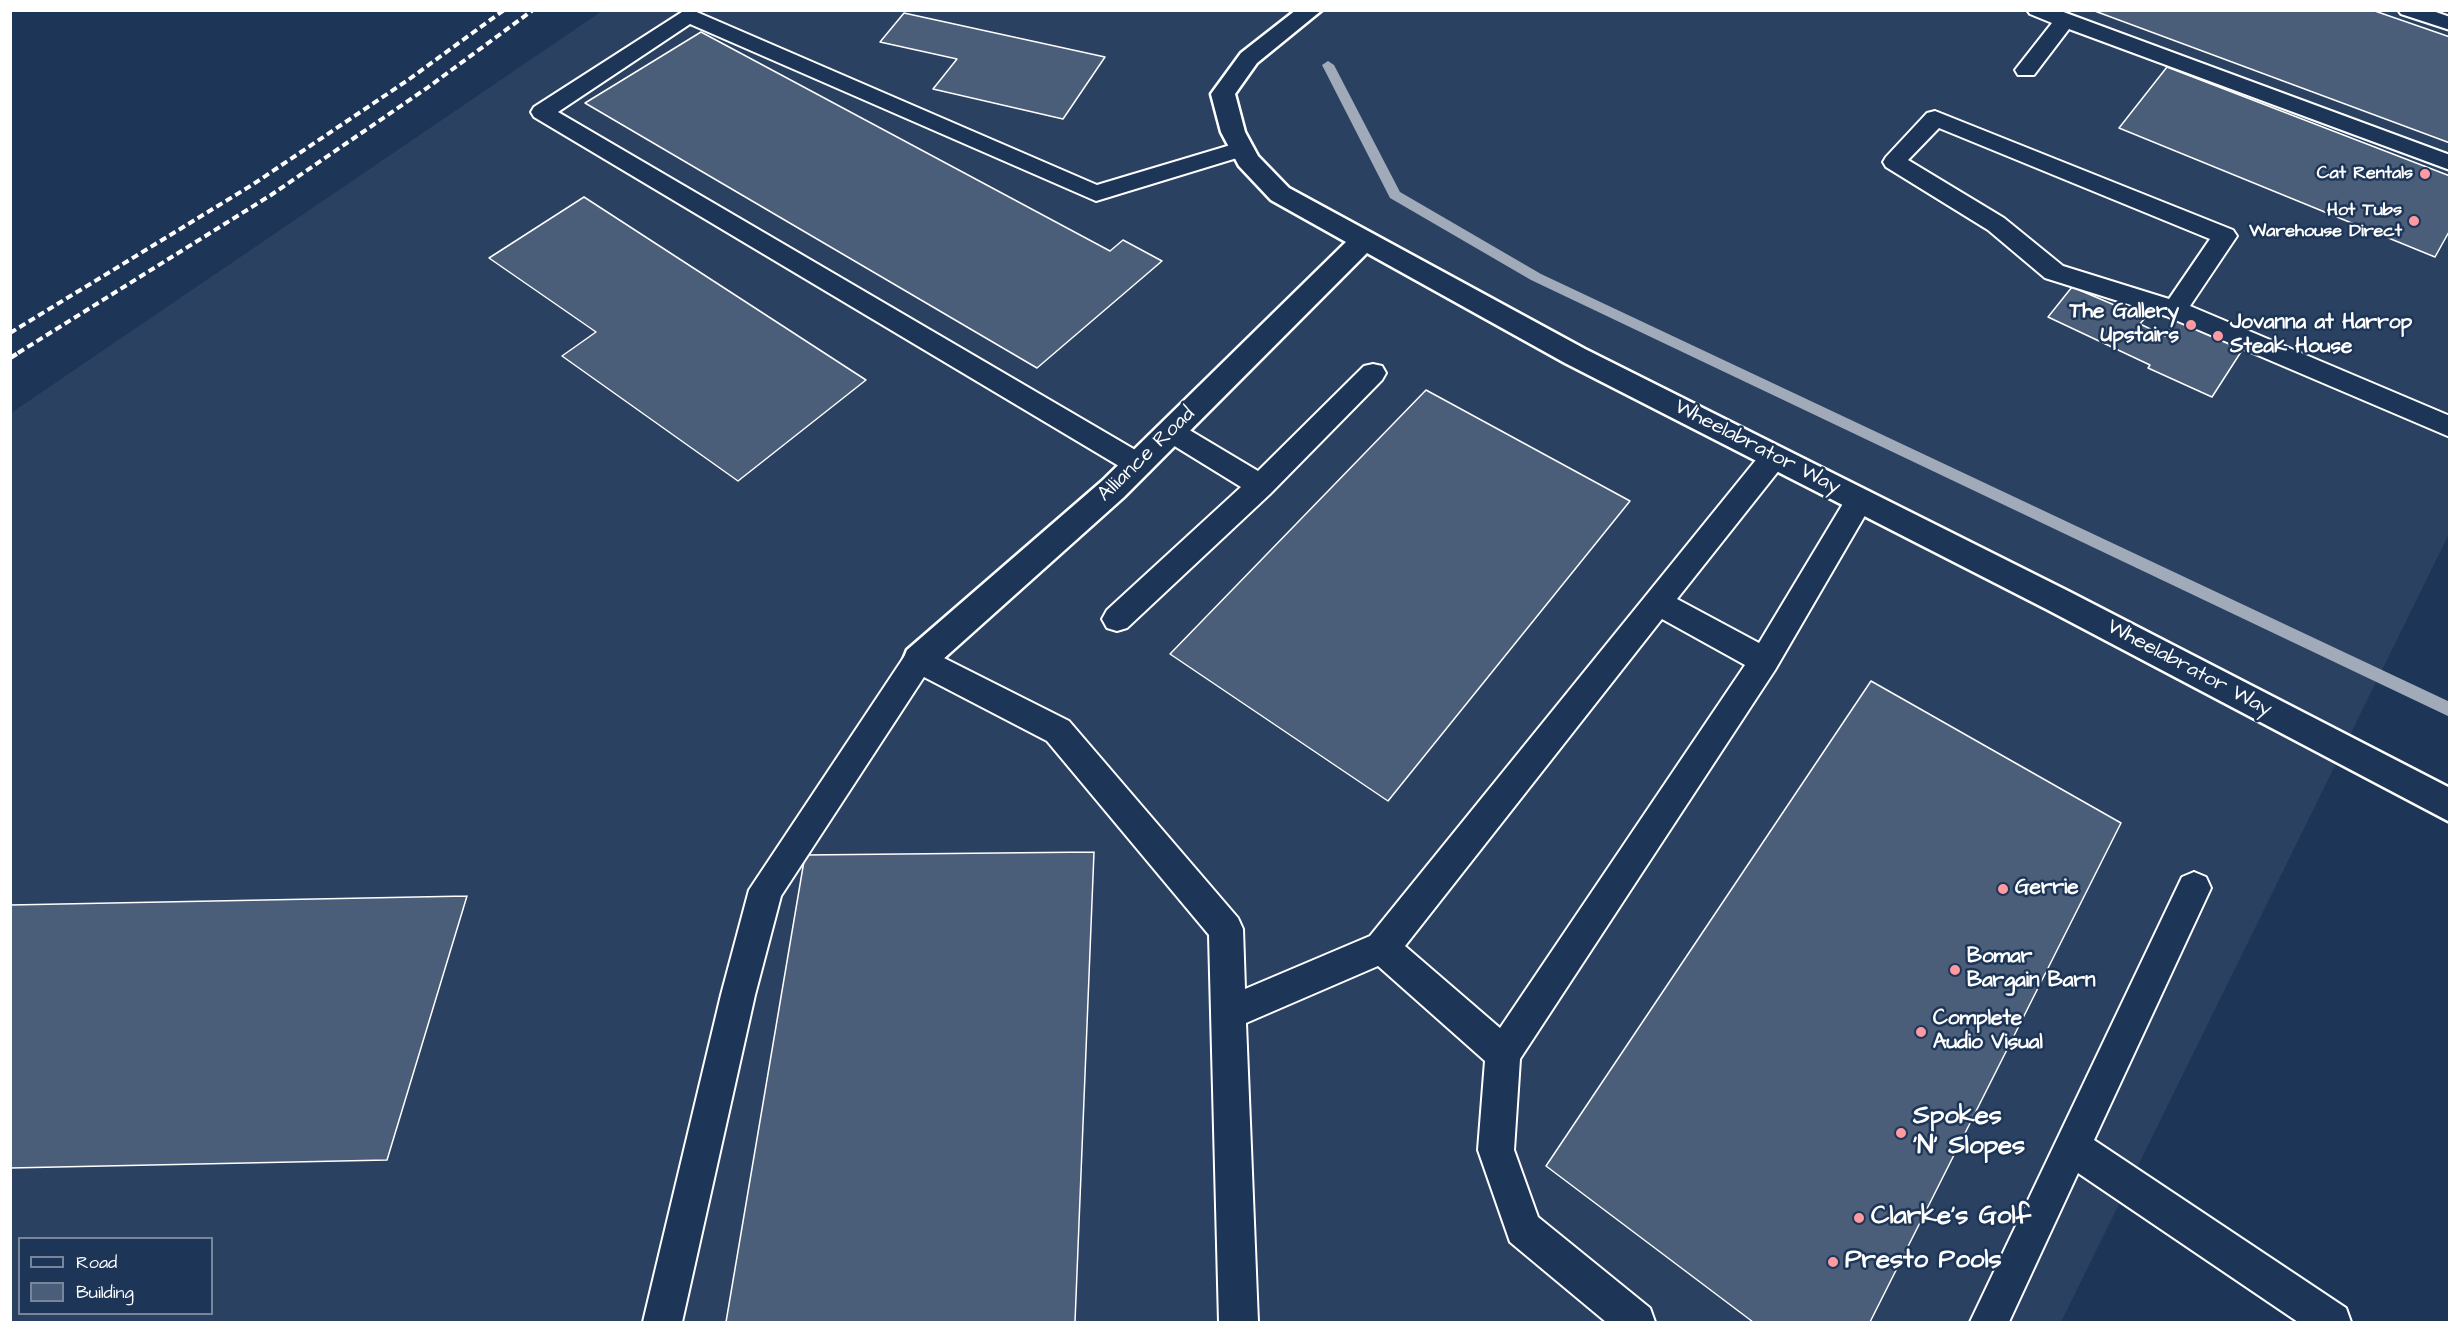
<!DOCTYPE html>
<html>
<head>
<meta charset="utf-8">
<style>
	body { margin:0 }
	#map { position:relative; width:2460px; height:1333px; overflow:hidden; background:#1d3557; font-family:"Architects Daughter",sans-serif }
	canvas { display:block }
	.frame { position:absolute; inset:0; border:12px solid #fff; pointer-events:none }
	.legend { position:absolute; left:18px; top:1237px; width:195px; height:78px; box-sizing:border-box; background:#1d3557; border:2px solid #77869a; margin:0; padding:8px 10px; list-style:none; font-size:18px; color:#fff }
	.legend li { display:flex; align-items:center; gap:12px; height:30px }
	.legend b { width:30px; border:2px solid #77869a }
</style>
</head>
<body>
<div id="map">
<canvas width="2460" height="1333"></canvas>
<div class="frame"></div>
<ul class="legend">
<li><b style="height:8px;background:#1d3557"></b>Road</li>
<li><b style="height:16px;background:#4a5d79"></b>Building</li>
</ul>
</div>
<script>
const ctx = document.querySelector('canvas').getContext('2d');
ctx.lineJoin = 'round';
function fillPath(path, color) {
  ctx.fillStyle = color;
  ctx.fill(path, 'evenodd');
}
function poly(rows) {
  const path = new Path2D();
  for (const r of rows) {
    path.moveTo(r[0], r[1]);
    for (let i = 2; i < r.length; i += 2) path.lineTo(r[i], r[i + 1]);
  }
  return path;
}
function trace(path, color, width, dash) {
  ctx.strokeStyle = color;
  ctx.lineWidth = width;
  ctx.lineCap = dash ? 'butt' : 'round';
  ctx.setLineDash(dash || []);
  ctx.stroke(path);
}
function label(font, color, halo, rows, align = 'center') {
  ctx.font = font + ' "Architects Daughter",sans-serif';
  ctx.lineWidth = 5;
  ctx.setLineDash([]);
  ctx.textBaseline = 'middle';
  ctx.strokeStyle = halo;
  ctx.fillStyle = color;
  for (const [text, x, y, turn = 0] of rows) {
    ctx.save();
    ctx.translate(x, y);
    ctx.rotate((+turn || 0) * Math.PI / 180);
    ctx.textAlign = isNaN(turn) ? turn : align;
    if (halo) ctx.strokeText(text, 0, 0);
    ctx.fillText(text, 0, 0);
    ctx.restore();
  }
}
fillPath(poly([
	[602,11,2449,11,2449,534,2061,1322,11,1322,11,413],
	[20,1238,212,1238,212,1314,20,1314]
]), '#2a4161');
fillPath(poly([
	[1328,61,1334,65,1400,192,1541,274,2450,702,2450,717,1531,280,1390,198,1322,65,1328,61]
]), '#a0aab8');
const building = poly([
	[2092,10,2372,10,2450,37,2450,143,2092,10],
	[904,13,1105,57,1063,119,933,89,957,59,880,42,904,13],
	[701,32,1110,251,1123,240,1162,261,1037,368,585,103,701,32],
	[2167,67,2450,176,2450,230,2435,257,2119,128,2167,67],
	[584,197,866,380,738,481,562,356,596,332,489,258,584,197],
	[2072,287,2145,318,2140,324,2165,336,2179,314,2248,341,2212,397,2148,368,2150,365,2048,317,2072,287],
	[1426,390,1630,501,1388,801,1170,654,1426,390],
	[1871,681,2121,823,1870,1322,1753,1322,1546,1166,1871,681],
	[1094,852,1075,1322,726,1322,805,855,1094,852],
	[467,896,387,1160,10,1168,10,905,467,896]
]);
fillPath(building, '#4a5d79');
trace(building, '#fff', 1.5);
const service = poly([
	[692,10,1097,185,1234,144,1242,142,1250,144,1253,149,1250,154,1096,201,690,24,558,112,1149,458,1153,465,1149,472,1139,475,1129,472,534,117,531,112,534,107,682,12,692,10],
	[2027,10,2058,10,2450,155,2450,170,2069,29,2034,75,2018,75,2015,70,2052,23,2030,14,2027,10],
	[2398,10,2430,10,2450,17,2450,30,2401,14,2398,10],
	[1935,111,2233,230,2237,236,2190,306,2450,416,2450,437,2166,316,2045,278,1988,230,1886,167,1883,162,1886,157,1927,113,1935,111],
	[1939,128,2210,239,2169,299,2063,266,2004,218,1908,160,1939,128],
	[1373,364,1382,366,1386,373,1382,380,1270,494,1127,628,1117,631,1107,628,1102,619,1107,610,1241,487,1163,439,1159,432,1163,425,1172,422,1181,425,1258,471,1364,366,1373,364],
	[1774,447,1784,450,1788,457,1784,464,1677,599,1759,643,1850,492,1860,489,1870,492,1874,500,1775,670,1520,1059,1514,1150,1538,1217,1650,1308,1655,1322,1606,1322,1510,1242,1478,1150,1485,1061,1378,966,1246,1023,1258,1322,1219,1322,1209,935,1047,741,924,677,781,896,755,995,682,1322,643,1322,721,995,749,890,908,651,919,647,930,651,1069,721,1238,918,1243,929,1245,989,1370,936,1764,450,1774,447],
	[1662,619,1745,665,1500,1028,1405,946,1662,619],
	[2194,872,2206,877,2211,888,2094,1140,2346,1308,2351,1322,2298,1322,2078,1173,2009,1322,1970,1322,2182,877,2194,872]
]);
const minor = poly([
	[1296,10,1322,10,1257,63,1235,94,1245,132,1258,156,1289,188,1585,349,2070,592,2450,788,2450,822,2048,610,1565,363,1367,253,1124,497,931,670,919,674,907,670,903,660,907,650,1102,481,1346,242,1271,200,1239,166,1221,132,1211,94,1241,53,1296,10]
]);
trace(service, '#fff', 4);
trace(minor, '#fff', 5);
fillPath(service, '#1d3557');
fillPath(minor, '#1d3557');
trace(poly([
	[10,333,252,185,408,80,504,10],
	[18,353,271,195,427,88,533,10]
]), '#fff', 4, [7, 4]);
trace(poly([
	[10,358,20,352]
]), '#fff', 4.5, [8, 4.5]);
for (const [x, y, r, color] of [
	[2425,174,6,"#ff9aa2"],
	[2414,221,6,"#ff9aa2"],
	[2191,325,6,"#ff9aa2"],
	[2218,336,6,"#ff9aa2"],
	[2003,889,6,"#ff9aa2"],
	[1955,970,6,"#ff9aa2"],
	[1921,1032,6,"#ff9aa2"],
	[1901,1133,6,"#ff9aa2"],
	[1859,1218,6,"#ff9aa2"],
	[1833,1262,6,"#ff9aa2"]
]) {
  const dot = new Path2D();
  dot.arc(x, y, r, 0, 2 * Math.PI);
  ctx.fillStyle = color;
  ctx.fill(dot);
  trace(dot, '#1d3557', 2);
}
label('bold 18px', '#fff', '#1d3557', [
	["Cat Rentals",2413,174],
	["Hot Tubs",2402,211],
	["Warehouse Direct",2402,232]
], 'right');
label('bold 21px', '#fff', '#1d3557', [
	["The Gallery",2179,313,"right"],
	["Upstairs",2179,337,"right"],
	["Jovanna at Harrop",2230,324],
	["Steak House",2230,348],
	["Gerrie",2015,889],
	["Bomar",1967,958],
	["Bargain Barn",1967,982],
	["Complete",1933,1020],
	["Audio Visual",1933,1044]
], 'left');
label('21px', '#fff', '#1d3557', [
	["Wheelabrator Way",1757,448,27],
	["Alliance Road",1147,455,-44],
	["Wheelabrator Way",2189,669,28]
]);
label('bold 26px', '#fff', '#1d3557', [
	["Spokes",1913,1118],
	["'N' Slopes",1913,1148],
	["Clarke's Golf",1871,1218],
	["Presto Pools",1845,1262]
], 'left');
</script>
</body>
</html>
